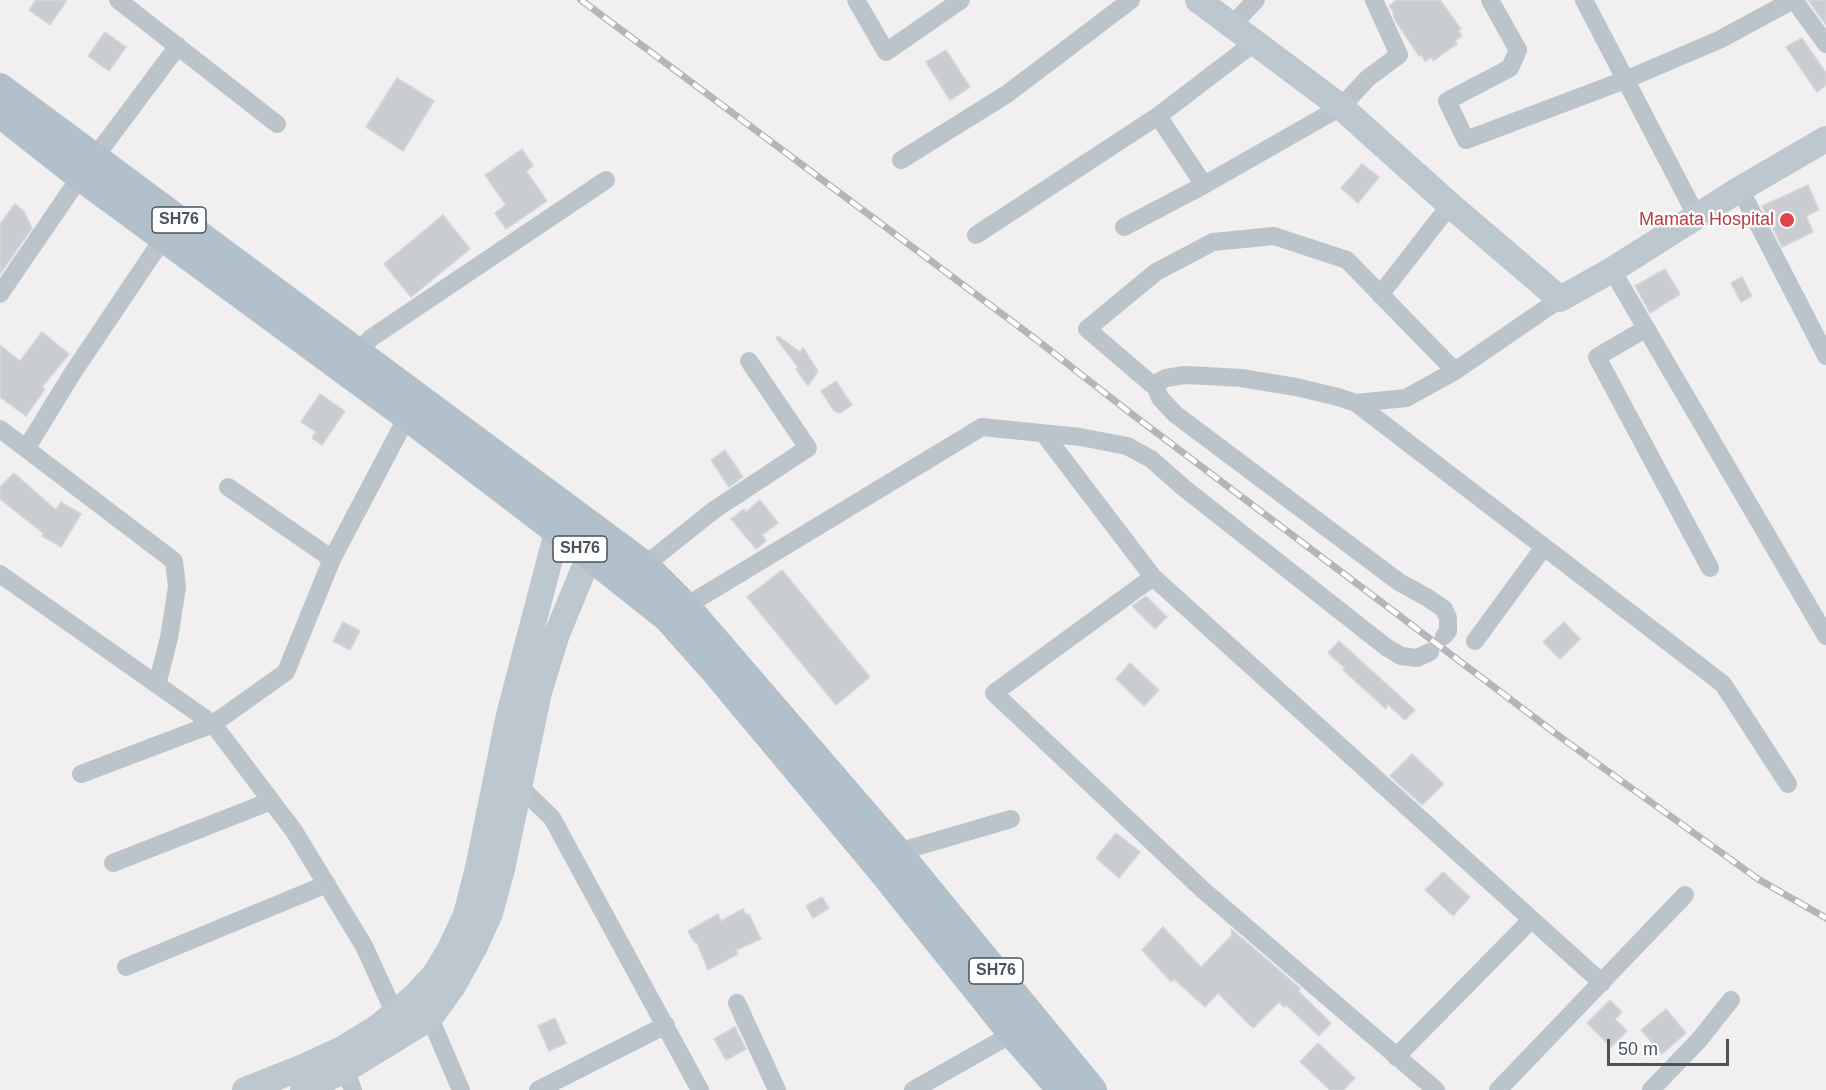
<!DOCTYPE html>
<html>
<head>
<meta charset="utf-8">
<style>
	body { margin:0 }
	#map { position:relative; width:1826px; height:1090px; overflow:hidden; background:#f1efef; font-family:Arial,sans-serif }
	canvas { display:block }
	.scale { position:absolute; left:1607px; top:1039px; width:122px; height:27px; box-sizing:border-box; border:3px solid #49545b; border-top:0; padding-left:8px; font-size:18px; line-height:21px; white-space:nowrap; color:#49545b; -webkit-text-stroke:4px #fff; paint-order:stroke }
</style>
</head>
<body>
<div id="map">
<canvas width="1826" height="1090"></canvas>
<div class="scale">50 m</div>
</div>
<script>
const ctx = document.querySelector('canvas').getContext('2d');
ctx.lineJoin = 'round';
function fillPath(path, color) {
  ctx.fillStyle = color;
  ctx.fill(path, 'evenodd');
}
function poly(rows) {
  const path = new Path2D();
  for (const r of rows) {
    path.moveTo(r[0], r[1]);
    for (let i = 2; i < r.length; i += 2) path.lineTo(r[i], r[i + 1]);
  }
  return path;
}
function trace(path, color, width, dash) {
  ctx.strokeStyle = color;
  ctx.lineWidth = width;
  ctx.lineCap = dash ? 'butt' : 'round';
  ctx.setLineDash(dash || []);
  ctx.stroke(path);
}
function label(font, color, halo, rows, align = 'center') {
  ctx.font = font + ' Arial,sans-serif';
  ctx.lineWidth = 5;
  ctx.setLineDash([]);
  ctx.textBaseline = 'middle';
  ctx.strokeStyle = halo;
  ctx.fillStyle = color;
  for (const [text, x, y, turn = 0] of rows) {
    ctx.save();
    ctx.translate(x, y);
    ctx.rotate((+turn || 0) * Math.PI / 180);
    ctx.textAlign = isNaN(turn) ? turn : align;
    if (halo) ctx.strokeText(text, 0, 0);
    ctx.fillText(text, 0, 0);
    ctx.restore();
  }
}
const building = poly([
	[36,0,67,0,50,25,29,10,36,0],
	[1397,0,1440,0,1461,29,1458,31,1462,36,1455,41,1457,44,1433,61,1432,57,1425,61,1421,55,1419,56,1395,20,1393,14,1394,13,1389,6,1397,0],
	[1808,0,1826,0,1826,25,1808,0],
	[105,32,126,47,109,71,88,56,105,32],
	[1802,38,1826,73,1826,85,1817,92,1786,47,1802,38],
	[946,50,970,87,950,100,926,62,946,50],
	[397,78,434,101,403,151,366,127,397,78],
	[522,149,533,166,526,171,547,201,506,229,495,213,506,205,485,175,522,149],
	[1362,164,1379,177,1358,203,1341,188,1362,164],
	[1808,185,1819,210,1806,216,1813,232,1782,247,1762,206,1808,185],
	[15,204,24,211,32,228,0,274,0,224,15,204],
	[443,215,470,249,411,297,384,264,443,215],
	[1665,269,1680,294,1650,313,1635,286,1665,269],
	[1742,277,1752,296,1741,302,1731,283,1742,277],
	[42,332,69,354,42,387,45,389,26,416,0,397,0,345,20,361,42,332],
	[778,336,800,352,803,348,818,371,808,386,796,369,798,367,776,338,778,336],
	[836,381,852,405,840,413,834,411,821,391,836,381],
	[320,394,345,411,322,445,312,438,316,432,301,422,320,394],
	[725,450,743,477,729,487,711,460,725,450],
	[14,473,56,510,61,502,81,514,61,547,42,536,43,533,0,499,0,487,14,473],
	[760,500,778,523,762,535,766,541,756,549,731,519,744,509,746,512,760,500],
	[782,570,870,677,836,705,747,597,782,570],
	[1146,596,1167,617,1155,629,1132,606,1146,596],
	[343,622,360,631,350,650,333,641,343,622],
	[1564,622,1580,639,1560,659,1543,642,1564,622],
	[1339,641,1415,710,1405,720,1387,704,1386,709,1343,670,1345,668,1328,653,1339,641],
	[1130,663,1159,690,1144,706,1116,679,1130,663],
	[1412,754,1444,784,1422,805,1390,776,1412,754],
	[1116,833,1140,852,1119,878,1096,858,1116,833],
	[1443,872,1470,897,1453,916,1425,890,1443,872],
	[822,897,829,908,813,918,806,906,822,897],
	[743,909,746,915,749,914,761,939,736,950,738,954,708,970,697,943,694,942,688,931,718,914,721,921,743,909],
	[1163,927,1201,967,1232,935,1231,929,1300,988,1298,991,1331,1023,1319,1036,1286,1005,1284,1007,1279,1002,1253,1028,1218,993,1205,1007,1174,979,1171,982,1142,950,1163,927],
	[1610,1000,1622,1012,1615,1019,1627,1031,1611,1047,1587,1023,1610,1000],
	[1666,1009,1686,1033,1662,1054,1641,1030,1666,1009],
	[555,1018,566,1043,549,1051,538,1026,555,1018],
	[735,1027,746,1049,726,1060,714,1039,735,1027],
	[1318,1043,1355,1078,1344,1090,1330,1090,1300,1062,1318,1043]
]);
fillPath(building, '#c9cdd1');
trace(building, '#d4d6da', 1.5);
trace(poly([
	[118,0,277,124],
	[856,0,886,52,961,0],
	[1490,0,1518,50,1510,68,1447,101,1466,140,1625,80,1719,40,1793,0],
	[1584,0,1697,217],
	[1794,0,1826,44],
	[1232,25,1256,0],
	[901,160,1007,94,1131,0],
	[1204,185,1158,116,1255,42],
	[1740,189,1826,356],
	[1124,227,1204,185,1341,107,1368,78,1399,55,1374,0],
	[976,235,1158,116],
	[1612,270,1826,636],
	[0,294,80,177,178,46],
	[1380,295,1450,205],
	[1645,329,1597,357,1710,568],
	[357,353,371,338,606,180],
	[1156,388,1087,329,1156,272,1213,242,1274,236,1347,260,1455,371],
	[1356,403,1723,684,1788,784],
	[0,429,174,561,177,587,169,638,157,685],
	[1044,434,1153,577,994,693,1203,890,1436,1090],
	[26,449,72,374,164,237],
	[228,487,332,559],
	[645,565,714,510,808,448,749,361],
	[0,574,213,724,294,831,364,946,395,1014],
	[1153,577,1602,983],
	[686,606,982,427,1080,437,1127,446,1151,459,1184,488,1386,647,1401,656,1417,658,1430,652],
	[1444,636,1448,631,1448,618,1444,609,1428,598,1399,582,1175,414,1160,398,1156,388,1160,381,1166,378,1184,375,1207,376,1241,378,1296,387,1338,397,1356,403,1406,398,1455,371,1560,299],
	[1475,641,1544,547],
	[81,774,213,724,286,672,332,559,407,417],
	[519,786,552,818,700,1090],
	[898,852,1011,819],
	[113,863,271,801],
	[126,967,327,884],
	[737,1003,777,1090],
	[424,1010,430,1018,461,1090],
	[1396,1057,1531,920],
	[345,1070,353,1090],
	[538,1090,666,1025],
	[913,1090,1012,1034],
	[1498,1090,1685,895],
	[1651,1090,1699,1040,1731,1000]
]), '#bcc4cb', 18);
trace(poly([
	[1198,0,1341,107,1450,205,1560,299,1612,270,1740,189,1826,139],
	[245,1090,303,1067,342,1049,378,1027,414,997,435,974,449,951,466,915,478,868,509,715,557,532,565,515],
	[303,1090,345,1070,430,1018,453,986,474,948,490,913,502,869,539,692,557,634,597,537]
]), '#bdc7cf', 26);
trace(poly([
	[0,87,645,565,686,606,898,852,1093,1090],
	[0,114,80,177,407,417,589,556,667,618,715,672,879,868,1012,1034,1061,1090]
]), '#b1c0cb', 28);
const rail = poly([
	[581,0,1033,337,1133,415,1567,742,1758,879,1826,918]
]);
trace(rail, '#b2b5b9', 7);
trace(rail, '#fff', 4.5, [14]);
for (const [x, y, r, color] of [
	[1787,220,8,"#e0444e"]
]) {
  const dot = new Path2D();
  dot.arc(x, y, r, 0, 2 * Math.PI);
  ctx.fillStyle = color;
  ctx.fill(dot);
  trace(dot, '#fff', 2);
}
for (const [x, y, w] of [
	[179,220,54],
	[580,549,54],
	[996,971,54]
]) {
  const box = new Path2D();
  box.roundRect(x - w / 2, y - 13, w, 26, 4.5);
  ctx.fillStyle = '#fff';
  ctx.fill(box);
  trace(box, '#49545b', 1.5);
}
label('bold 16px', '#49545b', null, [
	["SH76",179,220],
	["SH76",580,549],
	["SH76",996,971]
]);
label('18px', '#be3a42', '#fff', [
	["Mamata Hospital",1774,220]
], 'right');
</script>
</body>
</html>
